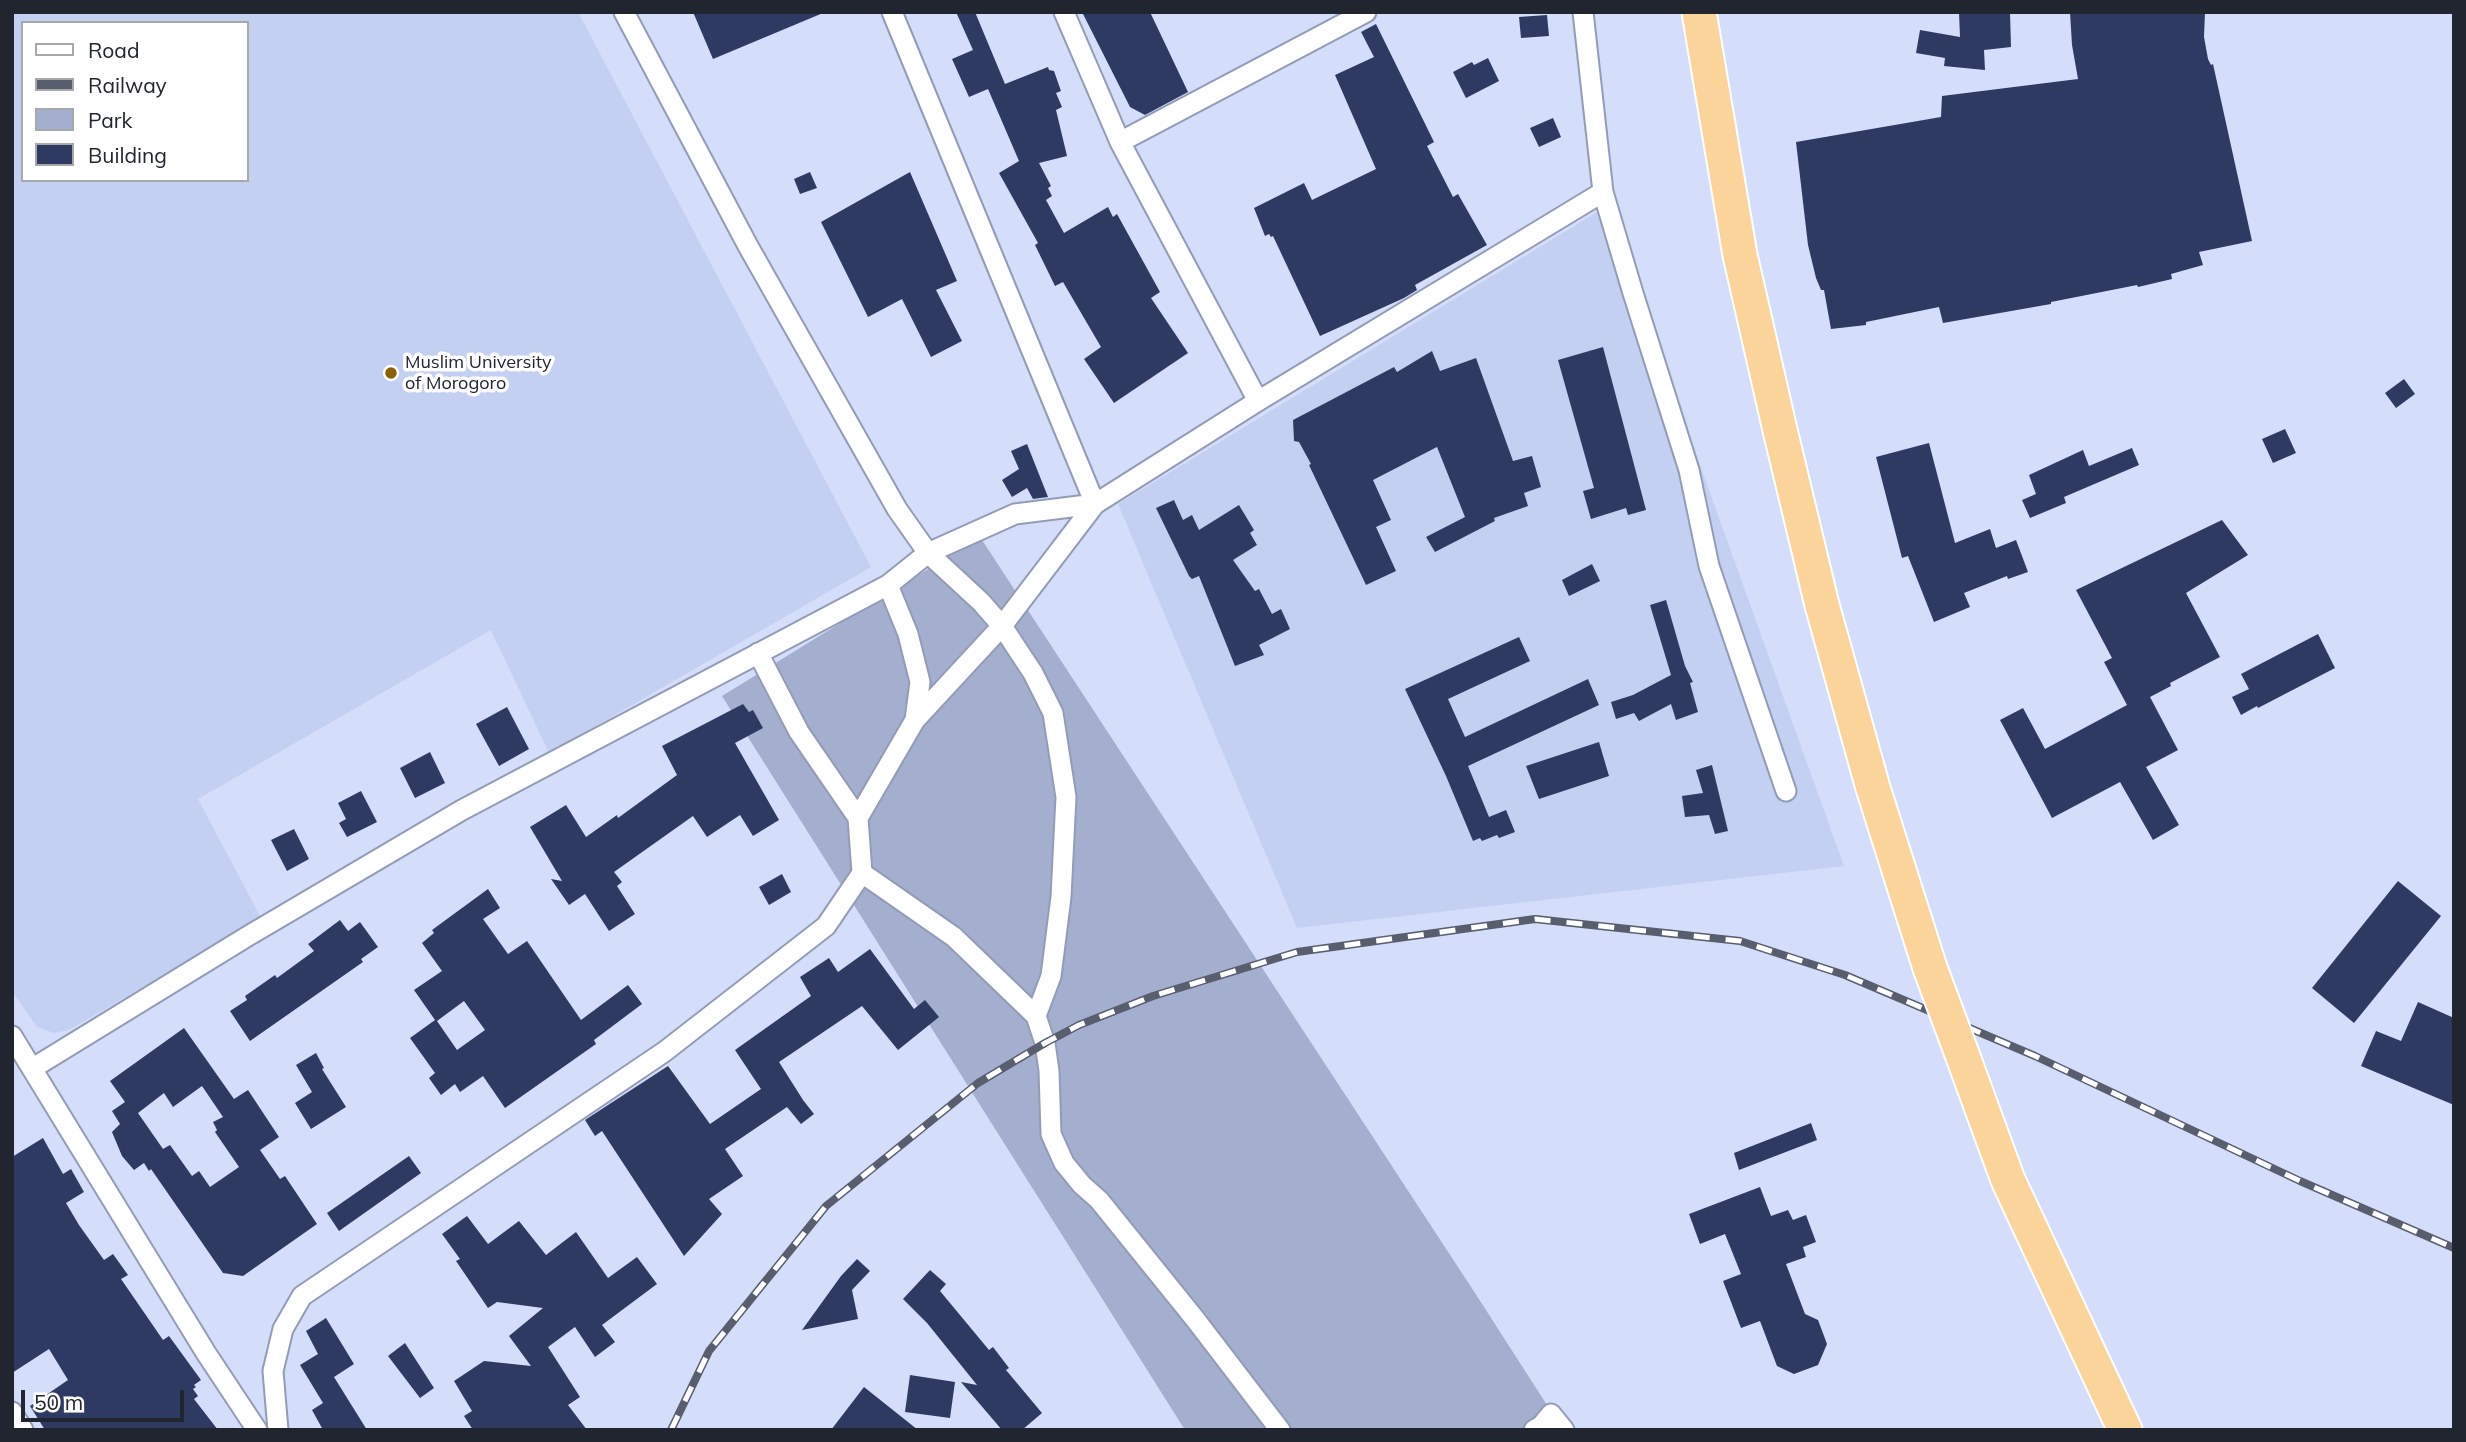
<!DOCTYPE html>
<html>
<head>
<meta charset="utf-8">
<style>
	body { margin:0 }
	#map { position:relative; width:2466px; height:1442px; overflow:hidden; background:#d4ddfa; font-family:Mulish,sans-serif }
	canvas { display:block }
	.frame { position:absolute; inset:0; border:14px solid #21252f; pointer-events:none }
	.legend { position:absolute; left:21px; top:21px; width:228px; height:161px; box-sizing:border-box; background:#fff; border:2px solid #a6a8ac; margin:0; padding:9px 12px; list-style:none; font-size:21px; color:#21252f }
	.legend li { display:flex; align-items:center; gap:14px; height:35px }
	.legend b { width:35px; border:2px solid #a6a8ac }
	.scale { position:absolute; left:21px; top:1390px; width:163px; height:32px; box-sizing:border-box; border:4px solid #21252f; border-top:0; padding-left:9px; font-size:21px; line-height:24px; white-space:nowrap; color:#21252f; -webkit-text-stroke:5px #fff; paint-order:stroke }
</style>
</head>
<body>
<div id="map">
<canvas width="2466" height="1442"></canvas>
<div class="frame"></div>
<ul class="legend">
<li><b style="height:9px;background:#fff"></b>Road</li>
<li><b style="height:9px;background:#595e6e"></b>Railway</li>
<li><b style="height:19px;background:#a4aecf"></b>Park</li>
<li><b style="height:19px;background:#2f3a62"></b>Building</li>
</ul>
<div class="scale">50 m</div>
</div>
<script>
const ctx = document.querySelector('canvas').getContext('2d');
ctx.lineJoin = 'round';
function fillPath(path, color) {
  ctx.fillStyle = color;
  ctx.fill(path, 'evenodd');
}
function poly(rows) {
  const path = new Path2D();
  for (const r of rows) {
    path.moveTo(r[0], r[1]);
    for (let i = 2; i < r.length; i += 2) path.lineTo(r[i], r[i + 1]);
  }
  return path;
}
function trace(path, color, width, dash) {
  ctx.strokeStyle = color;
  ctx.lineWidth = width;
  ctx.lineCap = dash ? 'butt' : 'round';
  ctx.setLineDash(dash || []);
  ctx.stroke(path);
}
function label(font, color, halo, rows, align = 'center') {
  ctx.font = font + ' Mulish,sans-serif';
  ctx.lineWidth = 7;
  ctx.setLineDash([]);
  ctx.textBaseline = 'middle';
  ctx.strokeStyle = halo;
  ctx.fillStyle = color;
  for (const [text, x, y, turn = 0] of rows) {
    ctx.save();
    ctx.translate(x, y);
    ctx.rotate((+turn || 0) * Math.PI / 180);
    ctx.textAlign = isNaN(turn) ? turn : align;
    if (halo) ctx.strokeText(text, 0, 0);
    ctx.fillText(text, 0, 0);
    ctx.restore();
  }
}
fillPath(poly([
	[12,12,578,12,871,567,549,753,491,630,198,799,261,918,69,1030,54,1033,37,1027,12,991],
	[23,23,247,23,247,180,23,180],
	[1607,206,1844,866,1297,928,1118,504]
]), '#c4d0f2');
fillPath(poly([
	[980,537,1475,1293,1563,1430,1185,1430,722,696]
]), '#a4aecf');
fillPath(poly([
	[693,12,823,12,823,13,713,59],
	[956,12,975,12,1005,84,1048,67,1049,70,1054,71,1061,91,1056,93,1062,107,1056,110,1067,156,1039,163,1051,186,1048,188,1052,196,1046,200,1064,233,1108,207,1113,217,1117,214,1160,292,1151,298,1188,353,1114,403,1084,359,1101,347,1063,282,1055,286,1035,245,1038,243,999,173,1019,161,988,89,969,97,952,59,973,50],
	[1082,12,1150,12,1188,92,1145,115,1130,107],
	[1959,12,2010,12,2011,47,1984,50,1985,70,1944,66,1945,58,1916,53,1920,30,1960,37],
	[2070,12,2205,12,2204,37,2208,59,2211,65,2213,64,2252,241,2199,252,2203,265,2171,274,2172,279,2138,287,2137,285,2051,302,2051,304,1943,323,1939,307,1866,322,1866,325,1831,329,1824,290,1821,290,1816,278,1808,245,1796,142,1941,117,1942,96,2078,79,2072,45],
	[1547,15,1549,36,1521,38,1519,17],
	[1376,24,1434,142,1427,146,1453,197,1458,194,1487,245,1415,285,1417,290,1404,298,1320,336,1273,236,1271,237,1269,234,1265,236,1254,208,1304,183,1312,200,1376,169,1335,75,1374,57,1361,32],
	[1488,58,1499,81,1466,98,1453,72,1472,62,1474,65],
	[1553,118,1561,137,1539,147,1530,128],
	[810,172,817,188,800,194,794,179],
	[910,172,957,281,936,290,962,341,931,357,902,299,868,317,821,222],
	[1603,347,1646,510,1628,515,1626,508,1591,519,1583,491,1594,488,1558,360],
	[1432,351,1440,371,1476,358,1513,461,1532,456,1541,487,1524,493,1528,506,1494,518,1495,521,1435,552,1426,537,1465,517,1437,447,1373,480,1391,520,1376,527,1396,571,1366,585,1309,465,1311,464,1299,442,1294,441,1293,420,1394,367,1397,372],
	[2404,379,2415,394,2396,408,2385,393],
	[2285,429,2296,453,2273,463,2262,439],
	[1929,443,1955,543,1990,529,1996,548,2016,540,2028,572,2008,579,2007,576,1964,593,1970,607,1934,622,1908,556,1902,558,1876,457],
	[1027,444,1048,497,1033,499,1027,488,1012,497,1002,480,1019,469,1011,451],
	[2132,448,2139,465,2064,497,2066,503,2030,518,2022,500,2036,494,2029,475,2083,450,2089,466],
	[1174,500,1183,520,1192,515,1199,530,1239,505,1254,530,1250,533,1257,545,1233,560,1255,591,1259,589,1272,614,1281,609,1290,629,1259,645,1264,655,1235,666,1199,576,1192,579,1189,576,1156,508],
	[2222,520,2248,555,2186,593,2220,657,2170,683,2171,686,2150,697,2178,750,2146,767,2179,825,2153,840,2120,782,2052,818,2000,720,2023,708,2045,749,2127,705,2104,662,2112,658,2076,590],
	[1592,564,1600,581,1569,596,1562,580],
	[1666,600,1685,666,1693,682,1690,683,1698,712,1676,720,1671,704,1639,721,1634,713,1616,719,1611,702,1633,695,1671,675,1650,605],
	[2318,634,2335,668,2258,708,2257,706,2241,715,2232,697,2249,689,2241,674],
	[1519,637,1530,661,1448,699,1465,737,1588,679,1599,705,1468,766,1489,817,1506,810,1515,832,1499,838,1497,835,1482,841,1480,838,1473,841,1446,776,1405,689],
	[743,704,749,712,753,710,763,728,735,743,779,820,753,836,740,815,707,837,693,816,614,872,622,882,617,886,635,914,609,931,585,894,569,905,551,879,562,881,530,827,566,805,586,837,617,815,618,818,677,775,662,746],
	[507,707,529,749,499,766,476,724],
	[1599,742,1609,776,1539,799,1526,766],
	[430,752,445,783,415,798,400,768],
	[1712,765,1728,831,1715,834,1709,815,1685,817,1682,796,1703,793,1696,770],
	[361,791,377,822,347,837,339,823,346,819,338,803],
	[294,829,309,859,287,871,271,840],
	[782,874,791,892,769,905,759,887],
	[2398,881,2441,916,2354,1023,2312,988],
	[488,889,500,908,483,919,508,954,527,941,581,1020,628,985,642,1004,594,1040,596,1044,505,1108,483,1076,460,1092,455,1084,441,1095,429,1078,435,1073,410,1038,435,1020,414,990,442,971,422,943,434,933,432,930],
	[464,1001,485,1030,457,1050,437,1021],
	[340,920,348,931,360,922,378,947,361,959,363,962,250,1041,230,1011,247,1000,245,996,275,975,277,978,314,951,308,944],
	[870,949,914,1009,925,1000,939,1017,898,1050,862,1006,779,1062,803,1100,814,1114,801,1124,787,1107,725,1149,743,1176,709,1199,722,1214,684,1256,602,1131,595,1136,585,1120,668,1066,710,1124,761,1089,735,1050,811,996,800,977,829,958,838,972],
	[2418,1002,2454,1018,2454,1105,2361,1066,2376,1031,2401,1041],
	[184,1028,234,1099,248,1090,279,1137,260,1150,280,1179,285,1176,317,1224,243,1276,223,1273,151,1169,149,1171,144,1163,134,1170,122,1156,112,1132,120,1124,112,1111,125,1102,110,1081],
	[202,1086,223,1117,213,1122,217,1130,215,1132,239,1167,210,1187,199,1171,192,1176,170,1145,163,1149,138,1113,164,1093,173,1107],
	[316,1053,324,1068,322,1069,346,1107,311,1129,295,1103,312,1092,296,1065],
	[1811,1123,1817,1140,1739,1170,1734,1153],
	[43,1138,63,1174,71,1169,84,1192,66,1203,79,1225,104,1260,113,1254,128,1275,121,1279,163,1340,169,1336,201,1380,194,1385,196,1387,193,1389,198,1396,194,1399,218,1430,45,1430,30,1406,68,1380,49,1349,12,1373,12,1157],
	[409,1156,421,1173,339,1231,327,1213],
	[1760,1187,1771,1216,1788,1210,1793,1220,1806,1215,1816,1242,1803,1247,1806,1257,1786,1264,1805,1314,1818,1320,1827,1344,1818,1365,1794,1374,1777,1366,1760,1321,1741,1328,1723,1281,1741,1274,1725,1234,1700,1244,1689,1214],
	[467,1216,488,1244,519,1221,546,1255,576,1232,608,1278,637,1257,657,1284,602,1325,615,1342,595,1357,575,1327,548,1347,580,1397,568,1405,587,1430,473,1430,464,1416,472,1411,454,1381,484,1361,531,1366,509,1336,543,1308,497,1302,488,1308,456,1261,460,1259,442,1234],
	[857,1259,870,1271,852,1290,858,1319,802,1330,841,1276],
	[930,1270,946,1284,940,1291,989,1350,993,1347,1009,1368,1006,1370,1042,1413,1022,1430,1002,1430,961,1382,977,1385,927,1323,903,1299],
	[326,1318,354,1364,334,1377,367,1430,323,1430,312,1410,323,1403,300,1365,318,1354,306,1331],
	[405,1343,434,1388,420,1398,388,1356],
	[910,1375,955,1382,950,1418,905,1412],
	[864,1387,918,1430,831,1430]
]), '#2f3a62');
const minor = poly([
	[624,12,748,246,897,509,928,553,981,602,1002,626,1033,673,1053,713,1066,797,1061,897,1051,976,1036,1016],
	[1064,12,1120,142,1258,401],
	[1120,142,1366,12],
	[1603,192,1633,293,1689,470,1709,566,1786,791],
	[888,585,908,634,920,682,915,720],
	[758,653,799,732,858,818,862,873,954,937,1036,1016,1045,1043,1049,1071,1051,1134,1064,1163,1082,1185,1099,1200,1195,1319,1280,1430],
	[858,818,915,720,1002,626,1095,504,892,12],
	[12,1036,206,1353,257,1430],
	[33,1068,248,936,462,810,888,585,928,553,1015,514,1095,504,1258,401,1603,192,1583,12],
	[12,1412,23,1430],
	[278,1430,273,1371,283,1329,302,1296,664,1052,826,926,862,873],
	[1534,1430,1541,1426,1551,1414,1564,1430]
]);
const trunk = poly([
	[1699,12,1740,255,1780,430,1822,605,1873,788,1930,968],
	[1962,1054,2008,1180,2125,1430]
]);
trace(minor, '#939cb7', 23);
trace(trunk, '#fff', 37);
trace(minor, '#fff', 19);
trace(trunk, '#fad49a', 33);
const rail = poly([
	[671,1430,709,1351,826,1206,978,1083,1045,1043,1079,1025,1153,996,1297,952,1535,919,1740,941,1845,975,2035,1056,2300,1181,2454,1248]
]);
trace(rail, '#595e6e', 8);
trace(rail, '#fff', 5, [16]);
const trunkBridge = poly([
	[1930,968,1962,1054]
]);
trace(trunkBridge, '#fff', 37, []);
trace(trunkBridge, '#fad49a', 33);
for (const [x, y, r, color] of [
	[391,373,7,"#8b6003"]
]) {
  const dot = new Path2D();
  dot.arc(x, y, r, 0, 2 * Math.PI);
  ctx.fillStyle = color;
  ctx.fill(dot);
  trace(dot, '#fff', 2.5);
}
label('18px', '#21252f', '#fff', [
	["Muslim University",405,363],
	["of Morogoro",405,384]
], 'left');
</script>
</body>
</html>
